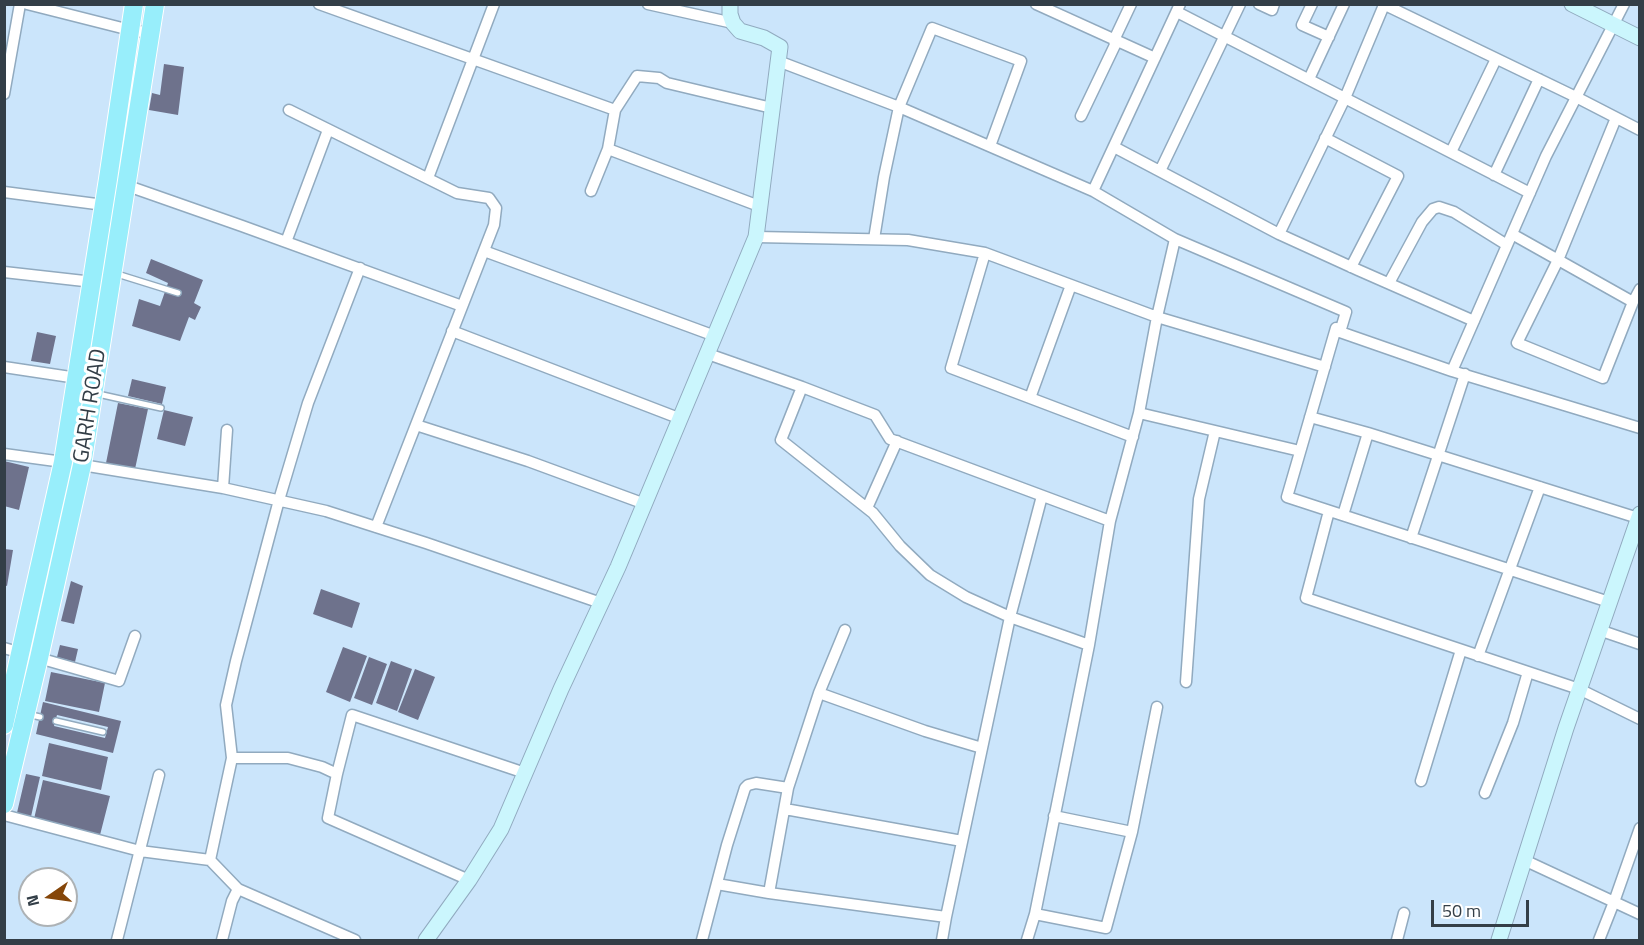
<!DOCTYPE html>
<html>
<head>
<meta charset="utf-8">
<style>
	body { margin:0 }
	#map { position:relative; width:1644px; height:945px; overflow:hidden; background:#cbe5fb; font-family:"Titillium Web",sans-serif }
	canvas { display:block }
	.frame { position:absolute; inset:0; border:6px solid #333e47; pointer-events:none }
	.north { position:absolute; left:18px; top:867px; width:60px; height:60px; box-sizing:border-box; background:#fff; border:2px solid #adb2b5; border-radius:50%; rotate:257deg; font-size:16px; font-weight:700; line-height:24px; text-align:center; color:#333e47 }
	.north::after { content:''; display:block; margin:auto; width:21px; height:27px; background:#854609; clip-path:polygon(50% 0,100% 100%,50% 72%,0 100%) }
	.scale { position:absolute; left:1431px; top:900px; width:98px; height:27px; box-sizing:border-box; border:3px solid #333e47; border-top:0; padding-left:8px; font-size:18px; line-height:21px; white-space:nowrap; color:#333e47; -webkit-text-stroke:4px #fff; paint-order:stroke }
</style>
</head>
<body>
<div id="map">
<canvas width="1644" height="945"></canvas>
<div class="frame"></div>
<div class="north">N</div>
<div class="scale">50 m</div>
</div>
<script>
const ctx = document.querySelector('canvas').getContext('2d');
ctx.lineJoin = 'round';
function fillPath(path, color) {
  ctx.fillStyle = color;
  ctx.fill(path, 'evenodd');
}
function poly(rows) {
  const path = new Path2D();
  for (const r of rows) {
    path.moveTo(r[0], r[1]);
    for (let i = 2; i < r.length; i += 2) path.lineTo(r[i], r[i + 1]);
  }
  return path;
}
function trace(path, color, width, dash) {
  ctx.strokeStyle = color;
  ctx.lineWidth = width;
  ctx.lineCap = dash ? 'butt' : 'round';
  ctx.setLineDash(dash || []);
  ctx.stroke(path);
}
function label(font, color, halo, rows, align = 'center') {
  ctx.font = font + ' "Titillium Web",sans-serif';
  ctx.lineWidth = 6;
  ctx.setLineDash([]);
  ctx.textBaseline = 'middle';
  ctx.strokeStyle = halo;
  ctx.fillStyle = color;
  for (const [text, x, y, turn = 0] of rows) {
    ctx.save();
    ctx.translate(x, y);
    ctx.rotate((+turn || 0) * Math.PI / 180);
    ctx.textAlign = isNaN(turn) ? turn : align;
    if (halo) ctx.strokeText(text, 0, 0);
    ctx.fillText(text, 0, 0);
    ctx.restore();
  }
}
fillPath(poly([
	[164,64,184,67,178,115,149,110,152,93,160,95],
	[151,259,203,280,194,303,201,307,195,320,189,317,180,341,132,326,139,299,160,306,168,283,146,273],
	[37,332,56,336,50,364,31,361],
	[132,379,166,387,162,404,128,396],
	[118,403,148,409,135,469,106,463],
	[164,410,193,417,185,446,157,439],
	[4,461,29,467,19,510,4,506],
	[4,549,13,550,7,586,4,585],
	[71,581,83,586,74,624,61,621],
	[321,589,360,603,352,628,313,614],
	[60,645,78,649,75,662,57,657],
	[343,647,367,656,350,702,326,692],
	[369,657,387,664,372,705,354,698],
	[391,661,412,669,397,711,376,703],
	[415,669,435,677,418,720,398,712],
	[51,672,105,683,99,712,45,701],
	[43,702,121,721,113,753,36,734],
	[57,715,108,727,105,738,54,726],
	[49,743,108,757,101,790,42,776],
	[26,774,40,777,30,821,16,817],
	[43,780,110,796,100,835,34,819]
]), '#6e728c');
const lane = poly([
	[117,274,178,293],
	[98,394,161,408],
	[27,714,40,717],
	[56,721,103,732]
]);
const street = poly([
	[27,4,130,30,150,33],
	[319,4,615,110],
	[648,4,733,23],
	[1036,4,1155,58],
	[1259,4,1272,10,1274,4],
	[1312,4,1302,25,1329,37],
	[1383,4,1576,97,1640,130],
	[1177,12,1530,193],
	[778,61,899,107,1093,191,1175,239,1346,312,1340,332,1452,371,1640,428],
	[1309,79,1344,4],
	[4,94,20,4],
	[289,110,457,193,489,198,496,208,494,225,376,527],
	[1081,116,1115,45,1114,40,1131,4],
	[1616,118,1558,260,1517,343,1603,378,1633,302],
	[1325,138,1398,176,1351,267],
	[1114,147,1279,234,1358,270,1474,321],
	[608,149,759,206],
	[1451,152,1496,59],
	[1160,171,1240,4],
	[1494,175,1539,79],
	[428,178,494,4],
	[108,179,242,226,462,306],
	[591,191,608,149,615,110,637,76,659,78,667,83,772,108],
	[1093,191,1180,4],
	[4,192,104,205],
	[1279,234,1345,98,1384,5],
	[1512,234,1633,302,1640,289],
	[756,237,908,240,985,253],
	[874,239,884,177,899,107,932,28,1021,61,990,146],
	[286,242,328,130],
	[484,251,715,336],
	[4,272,111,284],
	[1389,283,1422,222,1433,209,1439,207,1454,212,1507,245],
	[452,331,681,419],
	[1339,331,1336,328,1287,497,1609,602],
	[708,354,802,387,875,415,890,439,1110,521],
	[4,367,77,378],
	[1452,371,1546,156,1624,4],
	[802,387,781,440,873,513,900,546,930,575,966,597,1010,617,1089,645],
	[1030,398,1071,285],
	[1139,413,1300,451],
	[1310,417,1368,433],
	[416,425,528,461,645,504],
	[1133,437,951,368,985,253,1157,317,1325,367],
	[4,454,63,462],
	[82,465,223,488,326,511,426,543,601,603],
	[223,488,227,430],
	[867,508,897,441],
	[1329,511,1306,598,1579,689,1640,719],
	[1343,515,1368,433,1638,518],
	[1411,538,1465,374],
	[1599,630,1640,644],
	[4,648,119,681,135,636],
	[1478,656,1540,487],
	[1186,682,1199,499,1215,431],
	[819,693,925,731,982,748],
	[232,758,288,758,322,767,337,774],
	[1421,781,1461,650],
	[1485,793,1513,723,1528,672],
	[785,809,962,841],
	[4,815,140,851,210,860,238,889,355,940],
	[1132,832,1157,707],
	[210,860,232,758,226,705,236,661,279,500,308,403,360,268],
	[1524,860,1640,914],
	[469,880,328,818,337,774,352,715,525,773],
	[717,884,769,893,946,917],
	[769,893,788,788,819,693,845,630],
	[1035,914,1106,928,1132,832,1054,816],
	[117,940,159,775],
	[222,940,232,901,238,889],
	[702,940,727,845,745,788,748,785,756,783,788,788],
	[942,940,946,917,1010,617,1042,496],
	[1027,940,1035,914,1089,645,1110,521,1139,413,1157,317,1175,239],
	[1397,940,1404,913],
	[1599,940,1614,902,1640,828]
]);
const secondary = poly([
	[1572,4,1640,38],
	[426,940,469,880,501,829,561,689,618,567,756,237,780,47,764,38,740,31,733,23,730,14,730,4],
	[1499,940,1566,728,1640,514]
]);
const primary = poly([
	[4,725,63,462,108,179,134,4],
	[4,804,39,658,82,465,155,4]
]);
trace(lane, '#91aabf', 8);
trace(street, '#91aabf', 13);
trace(secondary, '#91aabf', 17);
trace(primary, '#fff', 20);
trace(lane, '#fff', 5);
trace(street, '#fff', 10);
trace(secondary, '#cbf6fd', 15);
trace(primary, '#98eefb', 18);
label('22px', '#333e47', '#fff', [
	["GARH ROAD",91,406,-81]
]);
</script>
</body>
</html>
